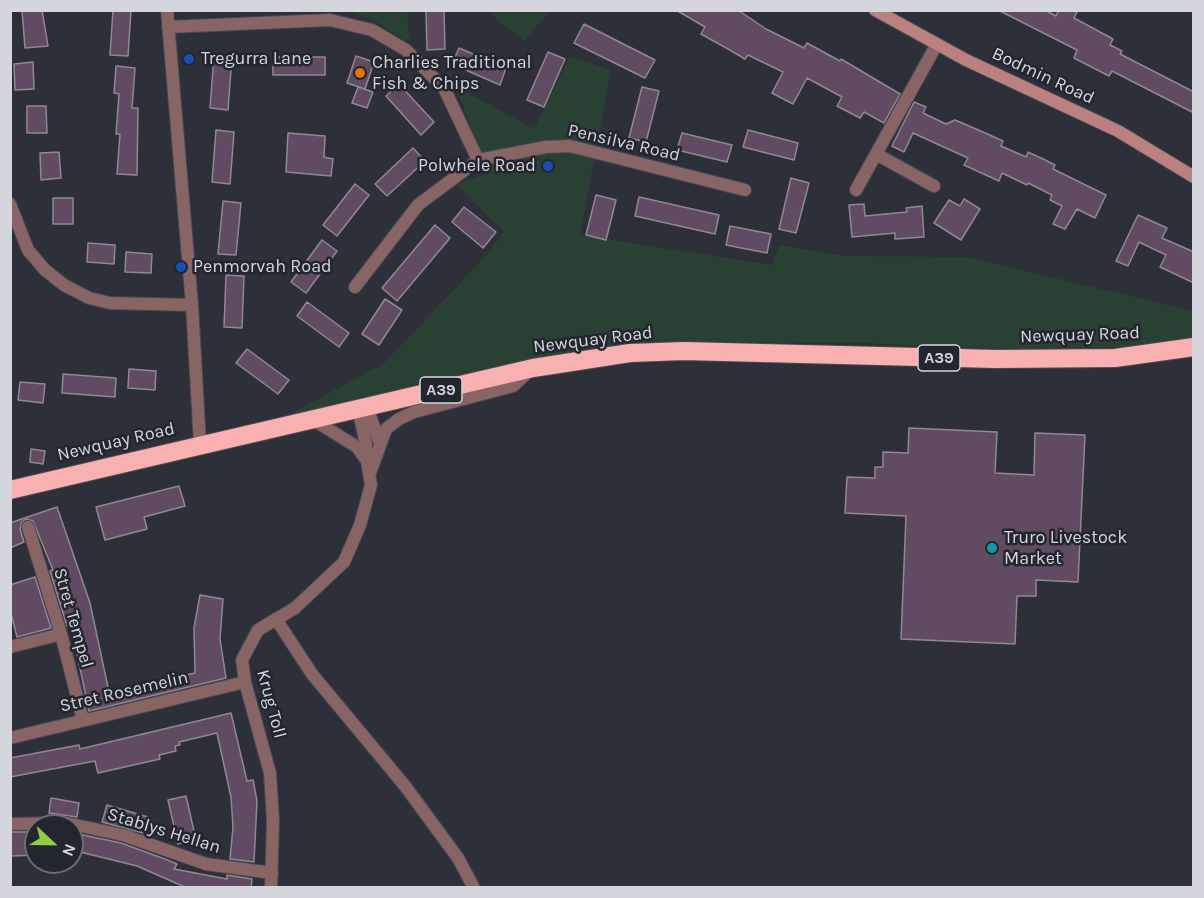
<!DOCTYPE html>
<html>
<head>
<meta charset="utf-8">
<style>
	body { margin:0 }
	#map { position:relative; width:1204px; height:898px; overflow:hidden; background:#2d3039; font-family:Karla,sans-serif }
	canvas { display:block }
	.frame { position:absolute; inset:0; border:12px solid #d5d6dd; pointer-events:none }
	.north { position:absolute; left:24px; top:814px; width:60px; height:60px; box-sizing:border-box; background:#24262f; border:2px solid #6b6c75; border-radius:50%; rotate:112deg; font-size:16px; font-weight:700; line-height:24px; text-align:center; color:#d5d6dd }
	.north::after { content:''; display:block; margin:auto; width:21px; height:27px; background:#8fcd42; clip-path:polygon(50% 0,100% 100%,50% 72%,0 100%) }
</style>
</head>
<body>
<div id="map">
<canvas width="1204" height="898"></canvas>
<div class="frame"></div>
<div class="north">N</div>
</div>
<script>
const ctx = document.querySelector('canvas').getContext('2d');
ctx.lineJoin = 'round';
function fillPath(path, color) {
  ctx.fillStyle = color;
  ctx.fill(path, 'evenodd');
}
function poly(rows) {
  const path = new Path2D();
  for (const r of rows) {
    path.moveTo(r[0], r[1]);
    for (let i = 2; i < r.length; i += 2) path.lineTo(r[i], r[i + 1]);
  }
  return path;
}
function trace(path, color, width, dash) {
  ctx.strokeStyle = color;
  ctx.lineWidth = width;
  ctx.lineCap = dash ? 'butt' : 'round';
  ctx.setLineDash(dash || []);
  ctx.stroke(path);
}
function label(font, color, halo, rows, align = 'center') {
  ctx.font = font + ' Karla,sans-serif';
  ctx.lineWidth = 5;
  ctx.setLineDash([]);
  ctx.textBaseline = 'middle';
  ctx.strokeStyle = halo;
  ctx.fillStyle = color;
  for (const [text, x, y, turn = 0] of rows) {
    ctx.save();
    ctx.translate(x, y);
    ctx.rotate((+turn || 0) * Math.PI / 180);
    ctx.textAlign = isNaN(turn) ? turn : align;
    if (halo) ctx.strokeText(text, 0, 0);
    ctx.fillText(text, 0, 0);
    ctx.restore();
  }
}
fillPath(poly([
	[350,11,407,11,409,39,406,41,375,21],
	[492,11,492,10,550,11,524,41,492,15],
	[570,56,611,70,580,235,772,265,779,245,843,256,967,257,1193,311,1193,339,1117,347,996,349,865,343,633,342,532,360,277,421,383,364,484,258,504,232,457,184,489,173,455,86,534,129]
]), '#294132');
const building = poly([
	[22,10,42,10,48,46,25,48,22,10],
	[113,10,131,10,128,56,110,55,113,10],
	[426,10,444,10,445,49,427,50,426,10],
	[676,10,738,10,766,29,804,48,807,43,840,61,841,59,900,94,884,123,864,112,860,118,837,106,842,97,807,78,793,104,772,93,783,72,748,55,745,59,728,49,701,34,705,27,676,10],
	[998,10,1045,10,1056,16,1059,10,1078,10,1074,18,1113,39,1110,45,1122,51,1120,54,1194,92,1194,113,1112,71,1109,76,1074,58,1077,50,998,10],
	[584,24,655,60,645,78,574,43,584,24],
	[459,48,506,68,500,85,452,64,459,48],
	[548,52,565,59,544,107,527,100,548,52],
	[214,56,232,57,228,110,210,108,214,56],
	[356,56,374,62,365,89,347,83,356,56],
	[273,57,325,57,325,75,273,75,273,57],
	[33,62,34,89,15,90,14,64,33,62],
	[116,66,135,68,132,108,138,108,137,175,117,174,120,134,116,134,119,94,114,93,116,66],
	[399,84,434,122,421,135,386,96,399,84],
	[358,87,373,92,367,108,352,103,358,87],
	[642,87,659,91,646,142,629,138,642,87],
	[914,102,926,107,923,113,946,124,955,120,983,132,1003,141,1001,146,1026,157,1028,152,1043,159,1055,165,1053,169,1106,195,1095,218,1077,209,1065,229,1053,224,1062,206,1050,200,1052,195,1028,183,1027,185,1002,173,999,181,964,165,968,158,913,133,904,152,892,146,914,102],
	[27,106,46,106,47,133,27,133,27,106],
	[216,130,234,132,230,184,212,182,216,130],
	[748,130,798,143,794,160,743,147,748,130],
	[288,133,325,136,324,157,333,159,331,176,286,172,288,133],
	[682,133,732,145,727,162,677,150,682,133],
	[413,148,425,161,387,196,375,184,413,148],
	[59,152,61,178,41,180,40,153,59,152],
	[791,178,809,183,796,233,779,229,791,178],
	[355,184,369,195,337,236,323,225,355,184],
	[596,195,616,200,606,240,586,235,596,195],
	[639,197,719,215,715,234,635,216,639,197],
	[53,198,73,198,73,224,53,224,53,198],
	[964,199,980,209,961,240,934,223,949,200,960,206,964,199],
	[223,201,241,203,236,255,218,254,223,201],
	[864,204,865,216,907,212,906,208,922,206,924,237,895,239,895,233,852,237,849,205,864,204],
	[464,207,496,232,483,248,452,222,464,207],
	[1138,215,1167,228,1162,238,1194,252,1194,283,1160,267,1166,255,1139,242,1128,266,1116,261,1138,215],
	[435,225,450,238,397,301,382,288,435,225],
	[730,226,771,234,767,253,726,245,730,226],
	[322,240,337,251,306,293,291,282,322,240],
	[88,243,115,245,114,264,87,262,88,243],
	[126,252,152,254,151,273,125,272,126,252],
	[226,275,244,276,242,328,224,327,226,275],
	[385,299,402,310,379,345,362,334,385,299],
	[307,302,349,333,339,347,297,316,307,302],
	[247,349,289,380,278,394,236,363,247,349],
	[129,369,156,371,155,390,128,388,129,369],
	[63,374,116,378,115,397,62,393,63,374],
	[20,382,45,384,43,403,18,400,20,382],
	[909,428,997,432,995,473,1034,475,1035,433,1085,435,1078,582,1036,580,1036,596,1017,596,1015,644,901,639,906,516,845,513,847,477,875,478,875,467,883,467,883,452,908,453,909,428],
	[31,449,45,451,43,464,30,462,31,449],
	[179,486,185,506,144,517,147,529,105,540,96,507,179,486],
	[57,507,90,603,109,692,195,673,194,628,200,595,223,599,220,639,226,678,89,711,71,625,67,626,50,571,53,570,33,521,26,519,22,522,20,529,24,542,10,548,10,523,57,507],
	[35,577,51,628,17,637,10,609,10,585,35,577],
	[231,713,247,781,253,780,257,801,254,862,230,859,233,827,231,797,217,733,179,742,180,745,175,746,176,751,159,755,160,759,98,773,95,761,10,777,10,758,79,745,80,749,231,713],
	[186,796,196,840,178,844,168,800,186,796],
	[51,798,79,803,77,817,49,813,51,798],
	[107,805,148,817,143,833,102,822,107,805],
	[10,832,36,832,36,855,11,856,10,832],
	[78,834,121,843,165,859,177,864,174,869,227,879,227,875,252,879,251,888,187,888,137,866,76,851,78,834]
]);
fillPath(building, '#604b63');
trace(building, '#918892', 1.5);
const street = poly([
	[167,10,192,305,200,444],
	[168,27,330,20,372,30,406,50,444,88,478,160],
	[876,154,934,186],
	[856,190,937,44],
	[10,204,28,250,45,270,64,285,89,298,110,303,192,305],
	[355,287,418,205,478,160,546,147,570,146,745,190],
	[367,407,380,444],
	[358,409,366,444,366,460],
	[370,473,386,429,399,419,414,412,513,386,529,371],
	[28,527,61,634,83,720],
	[276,619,312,674,405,786,458,858,474,888],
	[10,647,61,634],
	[10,738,245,682],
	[10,824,66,823,123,835,206,864,272,873],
	[271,888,273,821,270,773,245,682,242,660,258,630,295,608,344,562,360,525,371,485,367,461,357,447,312,419]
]);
const secondary = poly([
	[875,10,966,60,1118,131,1194,177]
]);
const highway = poly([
	[10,490,533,368,630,353,684,351,996,359,1115,358,1194,347]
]);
trace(street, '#484b53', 14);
trace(secondary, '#484b53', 14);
trace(highway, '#484b53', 20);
trace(street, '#896465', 12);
trace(secondary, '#bb8181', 12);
trace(highway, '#f8b0b1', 18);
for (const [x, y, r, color] of [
	[189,59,6,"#1a4fb4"],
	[360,73,6,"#e8710a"],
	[548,166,6,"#1a4fb4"],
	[181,267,6,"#1a4fb4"],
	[992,548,6,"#0f9aa8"]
]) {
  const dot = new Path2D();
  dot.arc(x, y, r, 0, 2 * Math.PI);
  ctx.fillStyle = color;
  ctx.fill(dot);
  trace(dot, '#24262f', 2);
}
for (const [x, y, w] of [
	[939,358,42],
	[441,390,42]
]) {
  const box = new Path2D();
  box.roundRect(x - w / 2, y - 13, w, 26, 4.5);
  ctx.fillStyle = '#24262f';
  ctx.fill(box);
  trace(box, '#d5d6dd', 1.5);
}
label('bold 16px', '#d5d6dd', null, [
	["A39",939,358],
	["A39",441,390]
]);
label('18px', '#d5d6dd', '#24262f', [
	["Tregurra Lane",201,59],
	["Charlies Traditional",372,63],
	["Fish & Chips",372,84],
	["Polwhele Road",536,166,"right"],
	["Penmorvah Road",193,267],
	["Truro Livestock",1004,538],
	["Market",1004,559]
], 'left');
label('18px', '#d5d6dd', '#24262f', [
	["Bodmin Road",1043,76,25],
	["Pensilva Road",624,143,13],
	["Newquay Road",1080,335,-2],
	["Newquay Road",593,340,-7],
	["Newquay Road",116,442,-13],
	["Stret Tempel",73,618,74],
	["Stret Rosemelin",124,692,-13],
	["Krug Toll",271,704,75],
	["Stablys Hellan",164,831,17]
]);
</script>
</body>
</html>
